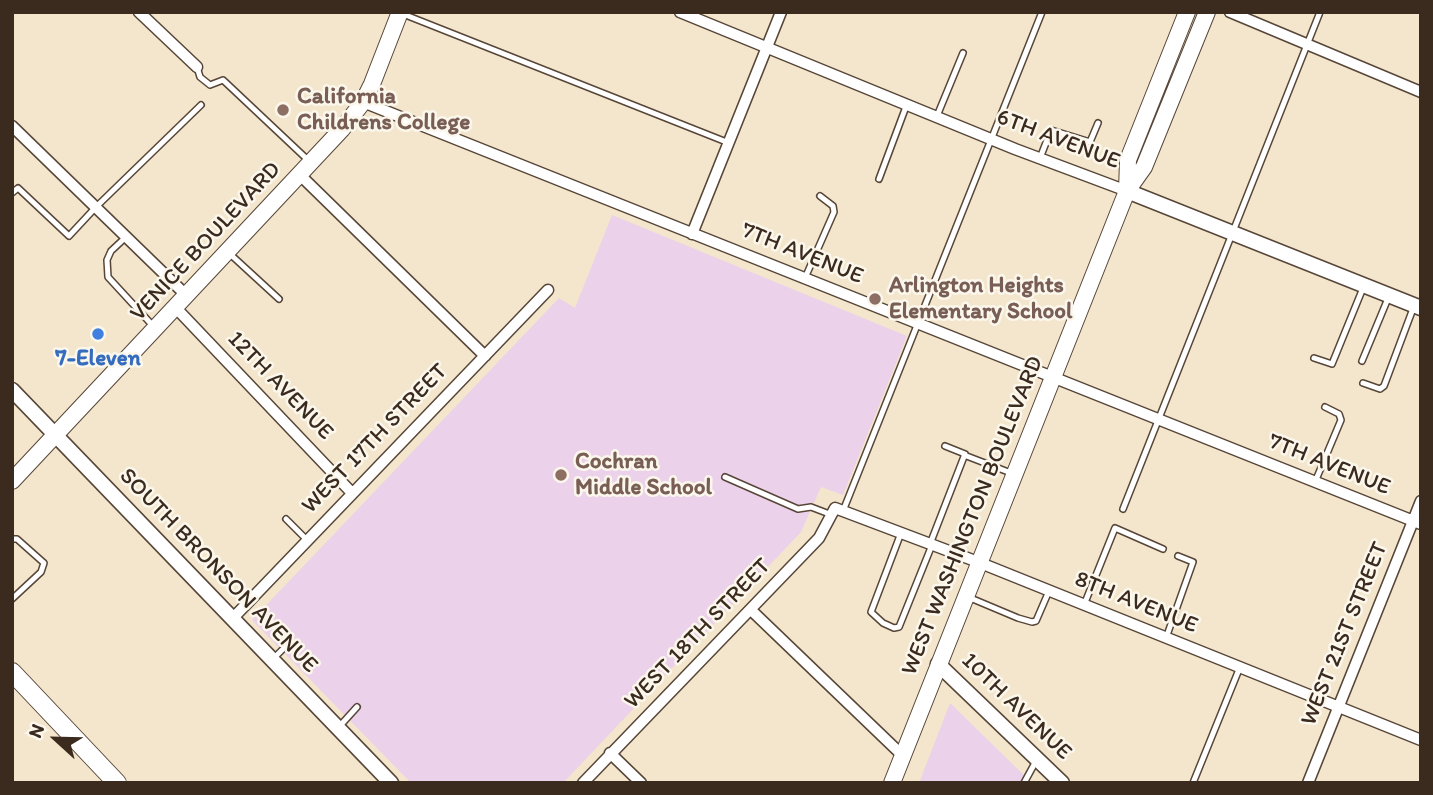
<!DOCTYPE html>
<html>
<head>
<meta charset="utf-8">
<style>
	body { margin:0 }
	#map { position:relative; width:1433px; height:795px; overflow:hidden; background:#f3e6cc; font-family:Itim,sans-serif }
	canvas { display:block }
	.frame { position:absolute; inset:0; border:14px solid #3b2a1e; pointer-events:none }
	.north { position:absolute; left:21px; top:704px; width:70px; height:70px; -webkit-text-stroke:5px #fbf7ec; paint-order:stroke; rotate:292deg; font-size:19px; font-weight:700; line-height:28px; text-align:center; color:#3b2a1e }
	.north::after { content:''; display:block; margin:auto; width:24px; height:32px; background:#3b2a1e; clip-path:polygon(50% 0,100% 100%,50% 72%,0 100%) }
</style>
</head>
<body>
<div id="map">
<canvas width="1433" height="795"></canvas>
<div class="frame"></div>
<div class="north">N</div>
</div>
<script>
const ctx = document.querySelector('canvas').getContext('2d');
ctx.lineJoin = 'round';
function fillPath(path, color) {
  ctx.fillStyle = color;
  ctx.fill(path, 'evenodd');
}
function poly(rows) {
  const path = new Path2D();
  for (const r of rows) {
    path.moveTo(r[0], r[1]);
    for (let i = 2; i < r.length; i += 2) path.lineTo(r[i], r[i + 1]);
  }
  return path;
}
function trace(path, color, width, dash) {
  ctx.strokeStyle = color;
  ctx.lineWidth = width;
  ctx.lineCap = dash ? 'butt' : 'round';
  ctx.setLineDash(dash || []);
  ctx.stroke(path);
}
function label(font, color, halo, rows, align = 'center') {
  ctx.font = font + ' Itim,sans-serif';
  ctx.lineWidth = 5;
  ctx.setLineDash([]);
  ctx.textBaseline = 'middle';
  ctx.strokeStyle = halo;
  ctx.fillStyle = color;
  for (const [text, x, y, turn = 0] of rows) {
    ctx.save();
    ctx.translate(x, y);
    ctx.rotate((+turn || 0) * Math.PI / 180);
    ctx.textAlign = isNaN(turn) ? turn : align;
    if (halo) ctx.strokeText(text, 0, 0);
    ctx.fillText(text, 0, 0);
    ctx.restore();
  }
}
fillPath(poly([
	[612,215,907,336,843,495,821,487,801,532,563,783,411,783,252,620,559,298,575,308],
	[950,703,1032,783,919,783]
]), '#ecd1ea');
const service = poly([
	[403,14,729,143],
	[197,67,200,77,210,85,223,80,309,161],
	[937,116,963,53],
	[1040,158,1051,130,1090,142,1098,123],
	[879,179,907,104],
	[12,193,18,188,69,236,96,207,201,105],
	[126,237,111,251,107,260,108,277,154,327],
	[230,254,279,299],
	[805,278,834,212,833,206,820,196],
	[1314,358,1332,364,1363,288],
	[1362,361,1389,296],
	[1363,383,1380,389,1384,386,1414,306],
	[964,455,1011,473],
	[725,477,798,509,811,507,832,515],
	[1315,482,1341,420,1339,414,1325,407],
	[1123,509,1320,12],
	[843,511,1042,12],
	[286,519,307,540],
	[901,533,871,612,883,623,894,628,899,627,932,545],
	[12,539,17,539,44,563,41,572,12,599],
	[930,544,965,454,945,446],
	[968,597,1018,618,1032,622,1036,621,1049,591],
	[1084,605,1115,528,1163,549],
	[1166,638,1193,562,1178,556],
	[273,659,290,642],
	[338,728,357,707],
	[1024,783,1036,761],
	[1193,783,1240,667]
]);
const minor = poly([
	[139,12,197,67],
	[680,12,1015,149,1127,191],
	[1230,12,1421,92],
	[363,102,1421,524],
	[12,126,187,296],
	[300,175,485,356],
	[692,234,781,12],
	[176,308,352,493],
	[751,610,902,755],
	[233,618,548,290],
	[610,753,641,783],
	[583,783,819,538,835,508,978,562,1421,740],
	[1308,783,1421,501]
]);
const tertiary = poly([
	[1127,191,1421,308],
	[12,390,391,783],
	[938,664,1062,783]
]);
const secondary = poly([
	[1127,191,1128,160,1187,12],
	[12,481,342,129,363,102,372,84,400,12],
	[892,783,1127,191,1144,167,1207,12]
]);
const primary = poly([
	[12,672,117,783]
]);
trace(service, '#574638', 8);
trace(minor, '#574638', 13);
trace(tertiary, '#574638', 17);
trace(secondary, '#574638', 18);
trace(primary, '#574638', 20);
trace(service, '#fff', 5);
trace(minor, '#fff', 10);
trace(tertiary, '#fff', 14);
trace(secondary, '#fff', 16);
trace(primary, '#fff', 18);
for (const [x, y, r, color] of [
	[283,110,7,"#8d6e63"],
	[875,299,7,"#8d6e63"],
	[98,334,7,"#3f7fe0"],
	[561,475,7,"#8d6e63"]
]) {
  const dot = new Path2D();
  dot.arc(x, y, r, 0, 2 * Math.PI);
  ctx.fillStyle = color;
  ctx.fill(dot);
  trace(dot, '#fbf7ec', 2.5);
}
label('bold 23px', '#785e54', '#fbf7ec', [
	["California",297,97],
	["Childrens College",297,123],
	["Arlington Heights",889,286],
	["Elementary School",889,312],
	["Cochran",575,462],
	["Middle School",575,488]
], 'left');
label('23px', '#3b2a1e', '#fbf7ec', [
	["6TH AVENUE",1058,140,21],
	["VENICE BOULEVARD",206,242,-47],
	["7TH AVENUE",802,254,22],
	["12TH AVENUE",280,386,46],
	["WEST 17TH STREET",375,439,-46],
	["7TH AVENUE",1329,465,22],
	["WEST WASHINGTON BOULEVARD",973,516,-68],
	["SOUTH BRONSON AVENUE",218,571,46],
	["8TH AVENUE",1136,603,22],
	["WEST 18TH STREET",698,634,-46],
	["WEST 21ST STREET",1345,634,-68],
	["10TH AVENUE",1016,707,44]
]);
label('bold 23px', '#366cbe', '#fbf7ec', [
	["7-Eleven",98,359]
]);
</script>
</body>
</html>
